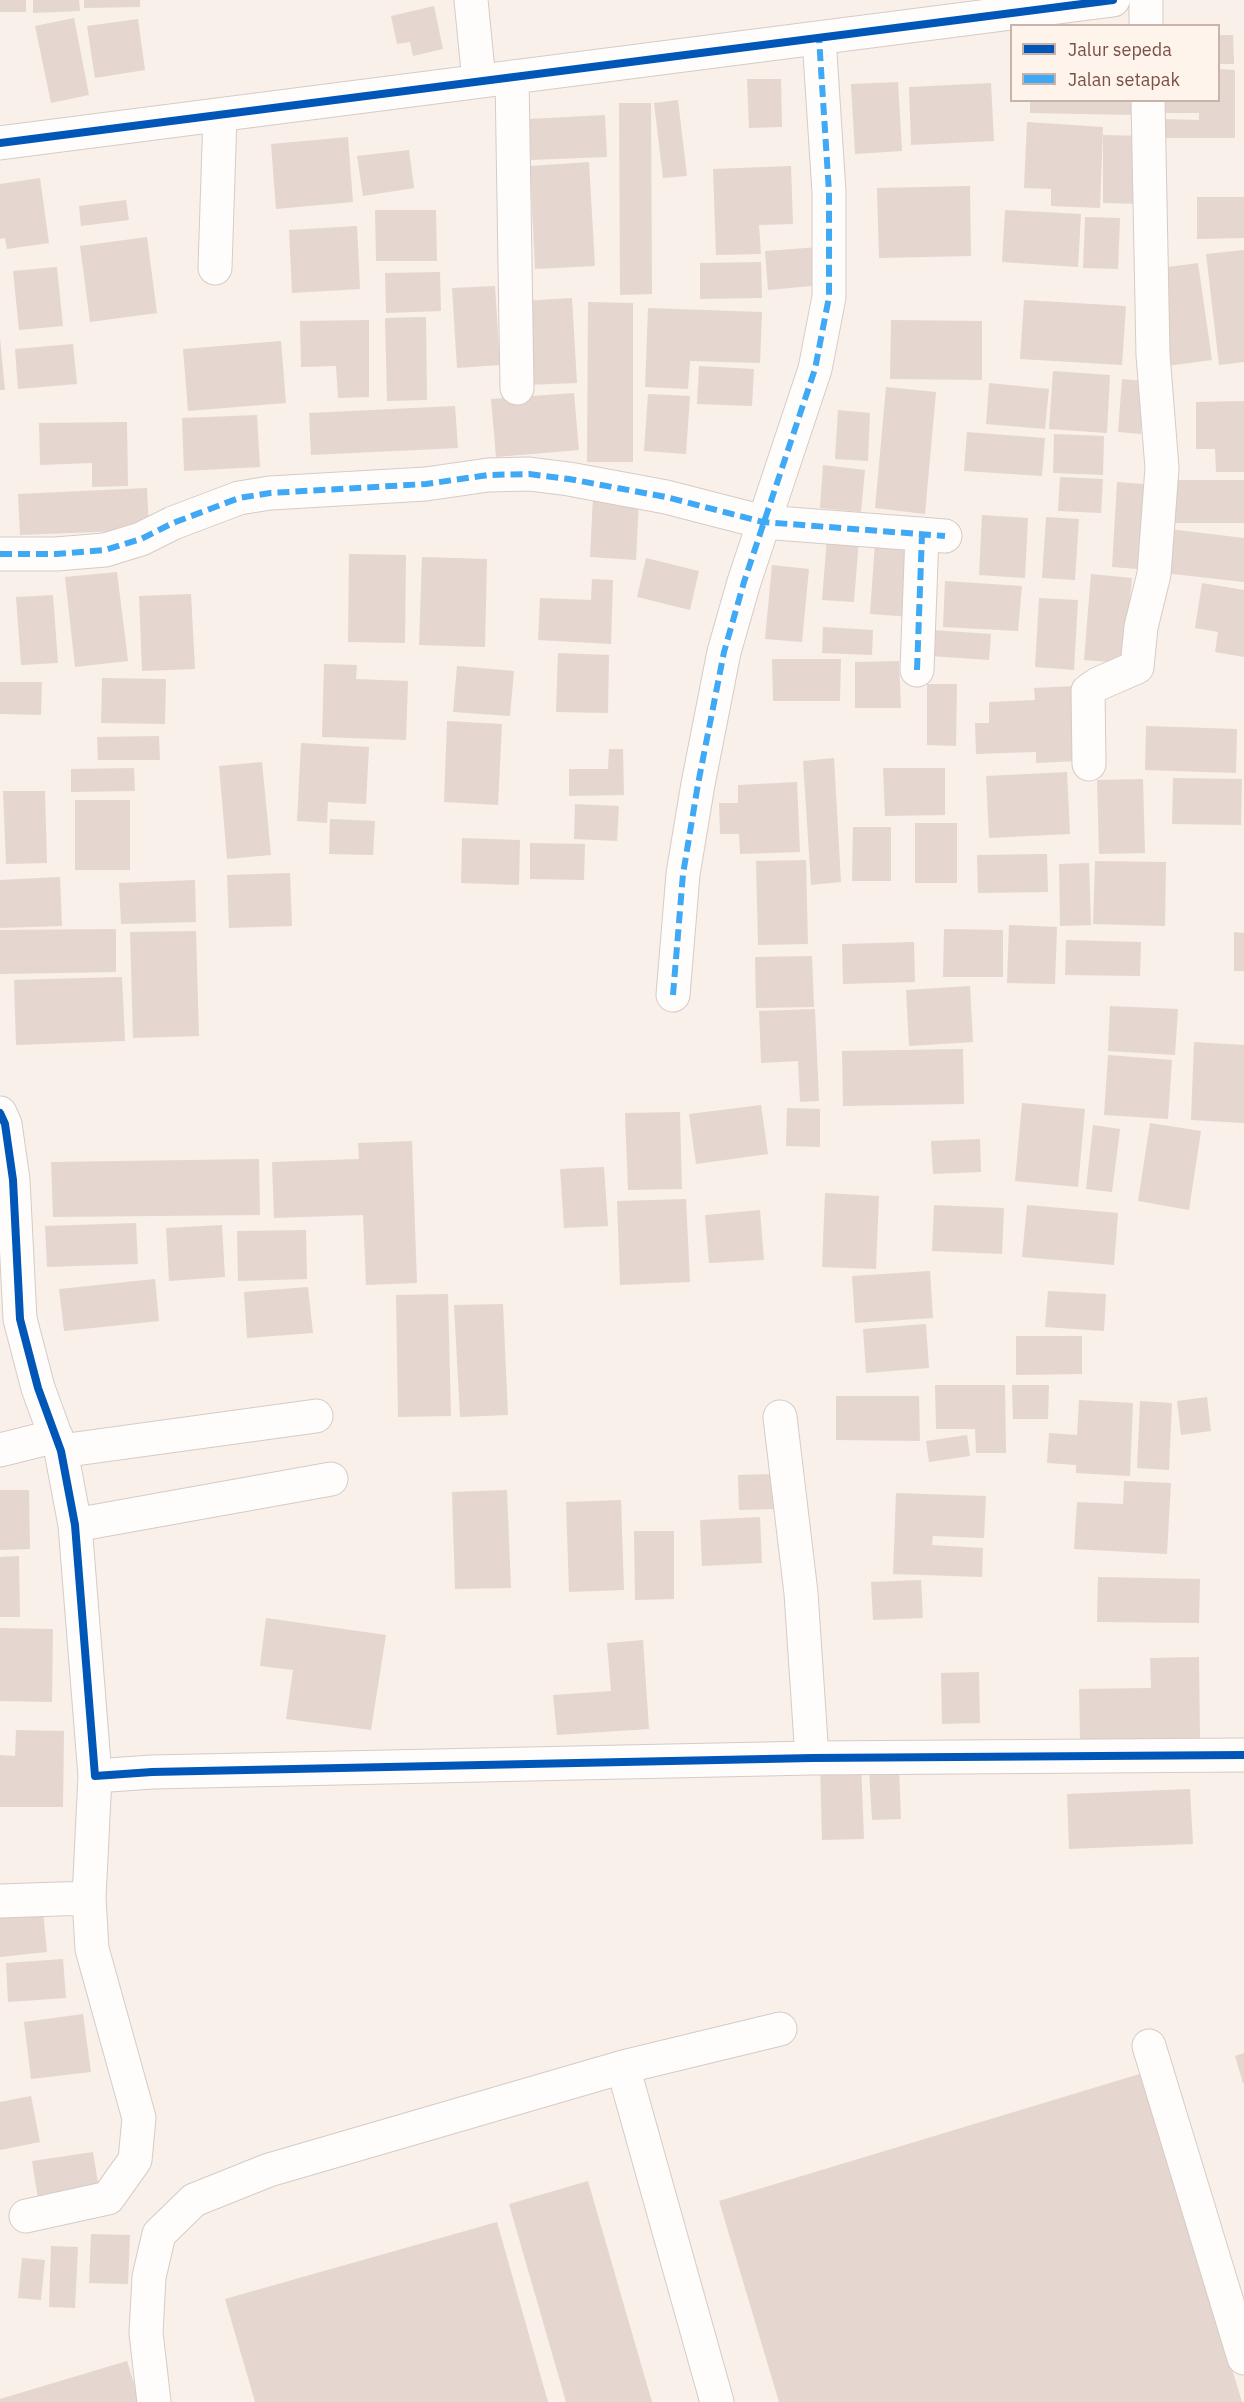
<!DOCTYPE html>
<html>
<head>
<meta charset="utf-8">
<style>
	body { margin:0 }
	#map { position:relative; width:1244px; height:2402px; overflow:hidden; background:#f8f0e9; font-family:"IBM Plex Sans",sans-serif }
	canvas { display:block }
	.legend { position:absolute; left:1010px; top:24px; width:210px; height:78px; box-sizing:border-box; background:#fff4eb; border:2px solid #c9b2a9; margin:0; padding:8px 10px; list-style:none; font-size:18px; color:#785047 }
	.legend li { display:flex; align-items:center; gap:12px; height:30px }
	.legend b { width:30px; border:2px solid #c9b2a9 }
</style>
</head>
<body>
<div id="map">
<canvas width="1244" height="2402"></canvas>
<ul class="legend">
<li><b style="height:8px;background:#0057b8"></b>Jalur sepeda</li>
<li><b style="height:8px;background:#3fa9f5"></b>Jalan setapak</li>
</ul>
</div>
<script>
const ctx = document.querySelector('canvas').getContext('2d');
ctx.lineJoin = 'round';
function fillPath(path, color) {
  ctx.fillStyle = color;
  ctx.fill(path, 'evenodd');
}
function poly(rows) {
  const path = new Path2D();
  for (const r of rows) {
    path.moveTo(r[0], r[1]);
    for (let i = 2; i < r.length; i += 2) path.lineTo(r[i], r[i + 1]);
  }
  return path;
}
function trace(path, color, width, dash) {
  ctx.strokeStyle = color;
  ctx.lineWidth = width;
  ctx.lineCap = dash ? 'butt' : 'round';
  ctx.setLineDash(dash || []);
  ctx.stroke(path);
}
fillPath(poly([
	[0,0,26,0,26,12,0,12],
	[33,0,79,0,80,11,33,13],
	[84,0,140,0,140,7,84,8],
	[434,6,443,49,413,56,410,42,397,44,391,16],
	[74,18,89,95,51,103,35,26],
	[138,19,145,70,95,78,87,26],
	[1218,35,1233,35,1234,64,1218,64],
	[1218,69,1235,70,1235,138,1162,138,1162,119,1199,120,1199,113,1157,113,1158,100,1218,100],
	[747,79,781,79,782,127,749,128],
	[898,82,902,151,855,154,851,84],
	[991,83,994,141,911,145,909,87],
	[678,100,687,176,663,178,654,103],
	[1030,100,1135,100,1135,115,1030,113],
	[619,103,651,103,652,294,620,295],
	[605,115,607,157,531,160,529,119],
	[1027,122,1103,127,1100,208,1051,206,1051,189,1024,188],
	[1103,135,1145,136,1143,204,1103,203],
	[348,137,353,202,276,209,271,144],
	[409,150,414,188,363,196,357,156],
	[589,162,595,266,535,269,530,166],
	[791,166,793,224,759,225,761,254,716,255,713,169],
	[40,178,49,243,7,249,5,238,0,239,0,184],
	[970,186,971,256,879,258,877,188],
	[1197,197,1244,197,1244,238,1197,239],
	[126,200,129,220,81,226,79,206],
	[375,210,436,210,437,261,376,261],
	[1005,210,1081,214,1078,267,1002,262],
	[1085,217,1120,218,1118,269,1083,268],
	[357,226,360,289,292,293,289,230],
	[147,237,157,313,90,322,80,246],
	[819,247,822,285,768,290,765,251],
	[1244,250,1244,362,1219,365,1206,254],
	[761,262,762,298,700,299,700,263],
	[1198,263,1212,360,1167,366,1153,269],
	[57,267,63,326,19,330,13,271],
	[440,272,441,311,386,313,385,273],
	[495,286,500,365,457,368,452,288],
	[572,298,577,383,526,385,522,301],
	[1024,300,1126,306,1122,365,1020,359],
	[588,302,633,303,633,462,587,462],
	[648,308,762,312,760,363,690,361,688,389,645,387],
	[426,317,427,400,387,401,385,318],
	[369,320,369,397,338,398,336,366,301,367,300,321],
	[891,320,982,321,982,380,890,379],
	[0,338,5,390,0,390],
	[281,341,286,403,188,411,183,349],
	[73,344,77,384,18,389,15,349],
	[699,366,754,369,752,406,697,404],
	[1053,371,1110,375,1107,433,1049,429],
	[1122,379,1145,381,1141,434,1118,432],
	[989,383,1049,389,1045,429,986,424],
	[886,387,936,392,925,514,875,508],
	[574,393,579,450,496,457,491,399],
	[648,394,690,396,686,454,644,451],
	[1244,401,1244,472,1216,472,1215,449,1196,449,1196,402],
	[455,406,458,448,311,455,309,413],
	[838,410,870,413,868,461,835,459],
	[257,415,260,467,184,471,182,418],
	[127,422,128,486,92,487,92,463,40,465,39,423],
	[967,432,1045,438,1042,476,964,471],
	[1054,434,1104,436,1103,475,1053,473],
	[823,465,865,470,861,512,820,508],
	[1060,477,1103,479,1101,513,1058,511],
	[1171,480,1244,480,1244,523,1171,523],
	[1117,482,1156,485,1150,570,1112,567],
	[147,488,149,530,20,535,18,494],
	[593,497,639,499,636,560,590,557],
	[982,515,1028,518,1025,578,979,575],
	[1046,517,1079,519,1075,580,1042,578],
	[1169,529,1244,538,1244,582,1164,573],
	[827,537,859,539,854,602,822,600],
	[875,542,917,545,912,617,870,614],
	[349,554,406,555,405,643,348,642],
	[422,557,487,559,485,647,419,645],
	[646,558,699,571,690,610,637,597],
	[772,565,809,569,802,642,765,639],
	[117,572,128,661,75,667,65,577],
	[1091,574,1132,578,1124,663,1084,660],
	[592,579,613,580,611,644,538,640,540,598,591,600],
	[945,581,1022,586,1018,631,943,627],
	[1202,583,1244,590,1244,657,1215,652,1218,632,1195,628],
	[191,594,195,669,142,671,139,596],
	[53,595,58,663,21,665,16,597],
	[1039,598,1078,600,1074,670,1035,667],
	[823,627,873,630,872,655,822,653],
	[932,630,991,634,989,660,930,656],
	[558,653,609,655,608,713,556,712],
	[772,659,841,659,840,701,773,701],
	[899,661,901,708,855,708,855,662],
	[324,664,357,665,356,679,408,681,406,740,322,737],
	[457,666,514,671,510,716,453,712],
	[102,678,166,679,165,724,101,723],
	[0,682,42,682,41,715,0,714],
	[927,684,957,684,956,746,927,745],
	[1075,686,1077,761,1036,763,1036,752,976,754,975,723,989,723,989,702,1035,700,1034,688],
	[447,721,502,724,498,805,444,802],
	[1146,726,1237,729,1236,773,1145,770],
	[159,736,160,760,98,760,97,737],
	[301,743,369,747,366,804,328,802,327,823,297,821],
	[609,749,623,749,624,795,569,796,569,769,608,769],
	[834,758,841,882,811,885,803,761],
	[262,762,271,855,227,859,219,766],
	[134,768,135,791,71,792,71,769],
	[883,768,945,768,945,815,885,816],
	[1067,772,1070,834,989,838,986,776],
	[1173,778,1242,779,1241,825,1172,824],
	[1143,779,1145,853,1099,854,1097,780],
	[797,782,800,852,740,854,739,834,720,834,719,803,738,803,738,785],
	[3,791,45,791,47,863,6,864],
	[75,800,130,800,130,870,75,870],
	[575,804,619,806,617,841,574,839],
	[330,819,375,821,373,855,329,854],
	[915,823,957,823,957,883,915,883],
	[853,827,891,827,891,881,852,881],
	[462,838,520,840,519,885,461,883],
	[530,843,585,844,584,880,530,879],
	[1047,854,1048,892,978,893,977,855],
	[806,860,808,944,758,945,756,861],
	[1095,861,1166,862,1165,926,1093,924],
	[1089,863,1091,925,1060,926,1059,864],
	[290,873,292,926,229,928,227,875],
	[60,877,62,926,0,928,0,880],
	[195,880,196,922,121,924,119,883],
	[1009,925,1057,927,1055,984,1007,983],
	[116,929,116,972,0,974,0,930],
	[944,929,1003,930,1003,977,943,977],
	[196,931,199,1036,133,1038,130,932],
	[1234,932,1244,933,1244,971,1234,971],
	[1066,940,1141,942,1140,976,1065,975],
	[914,942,915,982,843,984,842,944],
	[812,956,814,1007,756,1008,755,957],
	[122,977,125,1041,16,1045,14,980],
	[970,986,973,1042,909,1046,906,990],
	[1110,1006,1178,1009,1175,1055,1108,1051],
	[815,1009,819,1101,800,1102,798,1061,761,1063,759,1011],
	[1194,1042,1244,1045,1244,1123,1191,1120],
	[963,1049,964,1104,843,1106,842,1051],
	[1108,1055,1172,1060,1168,1119,1104,1115],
	[1022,1103,1085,1109,1078,1187,1015,1181],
	[761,1105,768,1154,696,1164,689,1114],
	[787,1108,820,1109,820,1147,786,1146],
	[680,1112,682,1189,628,1190,625,1113],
	[1150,1123,1201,1131,1189,1210,1138,1201],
	[1093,1125,1120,1129,1112,1192,1086,1189],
	[980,1139,981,1172,933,1174,931,1141],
	[412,1141,417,1283,366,1285,363,1215,274,1218,272,1162,359,1159,358,1143],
	[259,1159,260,1215,53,1217,51,1162],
	[604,1167,608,1226,564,1228,560,1169],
	[825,1193,879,1196,876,1269,822,1267],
	[686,1199,690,1282,620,1285,617,1201],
	[934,1205,1004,1208,1002,1254,932,1251],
	[1027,1205,1118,1213,1114,1265,1022,1257],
	[760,1210,764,1260,709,1263,705,1215],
	[136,1223,138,1264,47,1267,45,1226],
	[222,1225,225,1277,169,1281,166,1228],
	[306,1230,307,1279,238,1281,237,1231],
	[930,1271,933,1318,855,1323,852,1276],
	[155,1279,159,1321,64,1331,59,1289],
	[308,1287,313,1333,247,1338,244,1292],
	[1048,1291,1106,1294,1104,1331,1045,1327],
	[448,1294,451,1416,398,1417,396,1295],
	[503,1304,508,1415,460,1417,454,1305],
	[926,1324,929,1368,866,1373,863,1329],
	[1016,1336,1082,1336,1082,1374,1016,1375],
	[935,1385,1005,1385,1006,1453,976,1453,975,1429,936,1429],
	[1012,1385,1049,1385,1048,1419,1013,1419],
	[836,1396,919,1396,920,1441,836,1440],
	[1207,1397,1211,1431,1181,1435,1177,1401],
	[1079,1400,1133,1403,1130,1476,1076,1473,1076,1465,1047,1463,1049,1433,1077,1435],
	[1140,1401,1172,1403,1169,1470,1137,1468],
	[967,1435,970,1456,929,1462,926,1441],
	[774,1474,775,1509,739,1510,738,1475],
	[1124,1481,1171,1483,1167,1554,1074,1549,1077,1502,1123,1504],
	[0,1490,29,1490,30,1549,0,1550],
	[507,1490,511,1588,455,1589,452,1492],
	[896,1493,986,1496,984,1538,933,1536,932,1545,983,1548,982,1577,893,1574],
	[621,1500,624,1590,569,1592,566,1502],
	[760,1517,762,1563,702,1566,700,1520],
	[634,1531,674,1531,674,1599,635,1600],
	[19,1556,20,1617,0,1617,0,1557],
	[1098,1577,1200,1579,1199,1623,1097,1622],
	[921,1580,923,1618,873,1620,871,1582],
	[266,1618,386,1635,371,1730,286,1719,293,1670,260,1666],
	[0,1628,53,1629,52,1702,0,1701],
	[643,1640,649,1729,557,1735,553,1695,611,1691,607,1643],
	[1199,1657,1200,1739,1080,1742,1079,1689,1151,1688,1150,1658],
	[979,1672,980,1723,942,1724,941,1673],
	[16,1730,64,1731,63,1807,0,1807,0,1755,15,1756],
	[820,1762,861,1762,864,1839,822,1840],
	[899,1768,901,1819,872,1820,869,1769],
	[1190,1789,1193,1844,1069,1849,1067,1794],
	[43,1911,47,1952,0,1957,0,1916],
	[63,1959,66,1998,8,2002,6,1963],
	[83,2014,91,2072,31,2079,24,2022],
	[1244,2053,1244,2083,1243,2083,1235,2056],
	[1143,2073,1242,2402,779,2402,719,2201],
	[31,2096,40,2142,0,2150,0,2102],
	[93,2152,100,2195,39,2205,32,2161],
	[588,2181,652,2402,566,2402,509,2204],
	[497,2222,548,2402,255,2402,225,2299],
	[91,2234,130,2235,128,2284,89,2283],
	[51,2246,78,2247,75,2308,49,2307],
	[22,2258,45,2260,41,2300,18,2298],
	[127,2361,140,2402,0,2402,0,2399]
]), '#e5d6d0');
const minor = poly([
	[471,0,479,81],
	[1146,0,1146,26],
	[512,77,517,388],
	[0,143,1113,0],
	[215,268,220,115],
	[0,554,56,554,105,550,141,539,173,523,239,498,270,493,426,484,488,475,529,474,569,479,666,497,763,522,945,536],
	[917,670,922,534],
	[1089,764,1088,691,1098,684,1137,667,1141,627,1154,574,1162,468,1153,355,1148,100],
	[673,995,683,874,698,784,724,652,744,582,815,369,829,297,829,192,819,38],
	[0,1113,5,1124,13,1180,20,1319,38,1388,61,1451,75,1525,95,1776,152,1772,812,1758,1244,1755],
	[780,1417,801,1593,812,1758],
	[0,1450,56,1436],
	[61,1451,316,1416],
	[75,1525,331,1479],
	[0,1901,89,1898,95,1776],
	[1149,2046,1244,2358],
	[623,2067,717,2402],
	[26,2216,108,2198,135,2160,139,2118,92,1949,89,1898],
	[154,2402,146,2333,149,2277,159,2234,194,2200,269,2170,623,2067,780,2029]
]);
trace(minor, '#d6cbc6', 35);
trace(minor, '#fefdfc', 33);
trace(poly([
	[0,554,56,554,105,550,141,539,173,523,239,498,270,493,426,484,488,475,529,474,569,479,666,497,763,522,945,536],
	[917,670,922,534],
	[673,995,683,874,698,784,724,652,744,582,815,369,829,297,829,192,819,38]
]), '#3fa9f5', 6, [12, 6]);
trace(poly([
	[0,143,1113,0],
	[0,1113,5,1124,13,1180,20,1319,38,1388,61,1451,75,1525,95,1776,152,1772,812,1758,1244,1755]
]), '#0057b8', 8);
</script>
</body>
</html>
